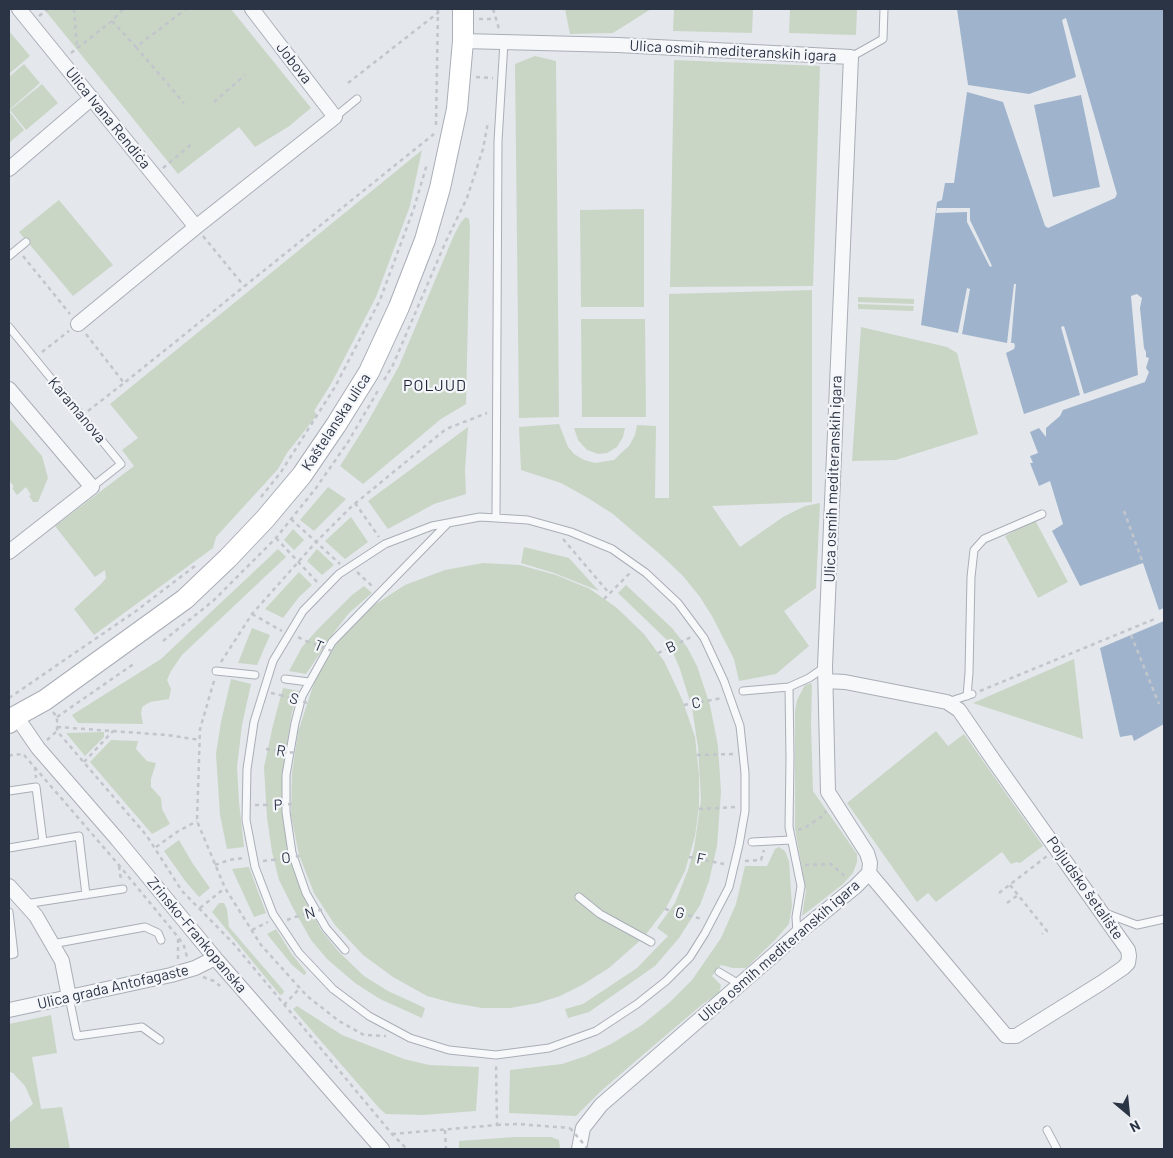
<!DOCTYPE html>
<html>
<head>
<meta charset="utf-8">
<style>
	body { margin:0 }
	#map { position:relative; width:1173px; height:1158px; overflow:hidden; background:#e4e7ec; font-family:Barlow,sans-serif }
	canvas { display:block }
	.frame { position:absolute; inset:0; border:10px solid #2b3445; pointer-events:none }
	.north { position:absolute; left:1103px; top:1088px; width:50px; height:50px; -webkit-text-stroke:4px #f4f6f9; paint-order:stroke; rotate:152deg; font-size:14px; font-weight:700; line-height:20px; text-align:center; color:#2b3445 }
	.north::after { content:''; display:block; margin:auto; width:18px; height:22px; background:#2b3445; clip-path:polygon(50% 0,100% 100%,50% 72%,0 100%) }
</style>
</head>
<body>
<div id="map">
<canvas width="1173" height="1158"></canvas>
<div class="frame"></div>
<div class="north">N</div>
</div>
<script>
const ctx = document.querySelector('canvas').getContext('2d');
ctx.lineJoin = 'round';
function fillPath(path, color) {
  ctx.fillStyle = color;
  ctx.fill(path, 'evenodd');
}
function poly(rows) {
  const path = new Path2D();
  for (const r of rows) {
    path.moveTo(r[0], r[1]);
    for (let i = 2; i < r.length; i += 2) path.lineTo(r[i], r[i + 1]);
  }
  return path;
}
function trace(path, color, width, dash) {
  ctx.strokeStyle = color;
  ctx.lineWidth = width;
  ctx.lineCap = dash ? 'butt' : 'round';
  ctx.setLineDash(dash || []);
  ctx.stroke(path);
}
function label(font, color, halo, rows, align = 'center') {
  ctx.font = font + ' Barlow,sans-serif';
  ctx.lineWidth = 4.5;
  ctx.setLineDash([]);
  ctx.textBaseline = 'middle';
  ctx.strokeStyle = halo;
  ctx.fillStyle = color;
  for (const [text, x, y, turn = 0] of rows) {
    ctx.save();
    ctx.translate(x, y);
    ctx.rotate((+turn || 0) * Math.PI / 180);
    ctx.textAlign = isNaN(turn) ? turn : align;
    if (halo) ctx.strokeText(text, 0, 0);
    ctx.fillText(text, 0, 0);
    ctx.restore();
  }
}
fillPath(poly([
	[44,9,231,9,311,108,288,127,255,147,239,127,178,174],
	[565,9,651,9,613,33,570,34],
	[674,9,753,9,752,33,673,31],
	[790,9,857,9,856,35,789,33],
	[9,31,30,56,9,74],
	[535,56,556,61,559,417,519,418,515,64],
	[674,60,820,66,813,286,670,287],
	[24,64,40,83,9,110,9,77],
	[42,84,58,103,26,130,10,110],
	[9,111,24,130,9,143],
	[422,150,410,206,376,297,331,384,314,411,317,415,287,453,278,469,216,537,213,548,94,635,74,609,100,585,106,578,105,570,95,577,55,526,134,466,122,450,138,438,110,404],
	[59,200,113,265,73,296,19,232],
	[644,209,644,307,581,307,580,210],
	[466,217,469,219,470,226,466,404,441,419,363,484,340,466,366,425,399,366,454,235,461,222],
	[812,290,812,502,712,506,740,547,783,517,805,506,820,503,816,588,784,611,809,646,776,674,739,681,734,659,712,616,700,597,683,576,662,556,613,514,588,498,561,483,521,470,519,427,559,424,568,447,574,454,584,460,595,463,614,460,621,453,629,446,635,435,637,425,656,426,655,498,669,498,669,294],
	[858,297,914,299,914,304,858,302],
	[858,304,914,306,913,311,858,309],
	[581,319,645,319,646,417,582,417],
	[861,327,947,347,957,353,978,434,896,460,852,461],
	[9,418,42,456,48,478,38,502,33,502,29,496,31,495,26,487,17,495,12,488,14,487,9,480],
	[468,427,465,470,466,494,434,504,388,529,368,501],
	[574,428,625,428,623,437,617,447,607,453,598,454,587,450,578,440],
	[328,487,346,499,314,531,300,520],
	[351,517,368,542,345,559,325,541],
	[1035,520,1068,582,1038,598,1005,536],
	[293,529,304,540,294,550,284,540],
	[524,547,569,558,599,591,554,573,521,563],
	[278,549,286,557,182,655,171,671,167,680,171,689,169,699,150,702,142,707,141,714,143,724,78,723,72,715,161,659],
	[317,549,334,565,322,575,307,561],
	[483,563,520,565,556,575,590,589,617,608,644,634,664,661,682,699,695,737,699,775,699,807,695,836,685,871,666,908,644,937,609,968,582,985,560,996,538,1003,510,1008,482,1008,453,1003,427,996,393,977,363,955,335,925,314,893,299,855,291,815,292,773,298,732,315,680,339,639,368,609,405,585,445,570],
	[299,572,312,585,299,597,283,618,265,609],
	[626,585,672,628,687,647,697,666,710,705,718,746,721,792,717,846,709,881,700,905,679,938,655,966,589,1012,568,1018,565,1009,583,1004,637,968,668,936,657,928,675,903,688,870,694,849,701,800,698,747,692,708,680,669,668,641,618,593],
	[364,586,372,593,349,613,335,631,306,674,289,671,302,647,318,629,352,595],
	[252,628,270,635,257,665,238,663],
	[1074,659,1083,739,973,703],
	[231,679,251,684,242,725,237,767,239,802,244,847,227,849,220,815,216,754,221,722],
	[811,683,812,685,811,724,813,791,857,854,857,862,853,873,843,884,802,916,806,891,795,829,795,712,797,700,805,685],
	[283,688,299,691,292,712,285,757,283,786,295,870,307,902,321,930,339,952,364,976,388,991,425,1008,422,1018,380,999,355,983,327,959,311,940,293,908,279,880,272,852,267,818,264,767,273,725],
	[936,731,948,746,964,734,1043,846,1020,863,1017,862,1011,864,1002,852,936,902,928,893,917,902,847,803],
	[104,732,104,737,85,756,66,733],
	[111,740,138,741,136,749,147,761,156,763,151,779,151,787,161,798,162,809,170,824,152,834,90,762],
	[179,840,193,864,210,888,199,897,186,882,164,851],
	[779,847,785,851,789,861,792,906,789,924,775,940,746,968,733,968,721,965,712,976,721,985,719,993,704,1003,645,1053,601,1091,576,1116,509,1113,510,1070,562,1064,586,1056,611,1044,642,1025,670,1002,692,980,721,938,736,904,745,866,767,866,775,849],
	[249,867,266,913,254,917,232,869],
	[219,903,224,903,227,909,229,927,284,991,283,994,280,995,212,912],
	[276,929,291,953,306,972,306,974,304,975,292,965,267,934],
	[297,1006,342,1035,404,1059,429,1065,479,1067,476,1111,423,1115,386,1114,380,1109,293,1009],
	[51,1015,57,1053,32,1057,41,1109,62,1107,70,1149,9,1149,9,1123,33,1104,25,1086,13,1073,9,1072,9,1024],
	[515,1137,551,1137,559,1140,560,1149,459,1149,459,1141]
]), '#c9d6c5');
fillPath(poly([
	[957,9,1164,9,1164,608,1159,610,1143,563,1080,586,1052,531,1063,524,1050,481,1039,486,1030,463,1033,463,1030,456,1038,453,1030,432,1039,428,1046,437,1046,428,1060,416,1063,410,1145,382,1149,372,1146,368,1149,358,1146,357,1146,352,1144,348,1140,308,1142,298,1137,294,1131,296,1138,375,1084,394,1064,326,1061,327,1080,395,1024,414,1006,353,1014,349,1015,346,1014,343,1011,343,1016,284,1014,284,1007,343,962,334,970,289,967,288,958,333,921,325,937,202,942,200,945,183,954,183,967,92,1003,102,1045,226,1048,228,1115,198,1117,194,1066,18,1062,20,1076,77,1029,94,968,85],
	[1081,95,1100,187,1053,197,1034,105],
	[1164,621,1164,724,1134,741,1132,735,1120,737,1100,648]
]), '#9fb4cc');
fillPath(poly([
	[937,208,970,208,970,220,992,266,990,267,967,222,967,212,936,213]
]), '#e4e7ec');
const service = poly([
	[851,57,883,39,884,9],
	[335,117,357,99],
	[9,256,26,242],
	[9,327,121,464,92,487],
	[480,517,528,520,571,532,612,549,646,573,678,603,704,638,724,681,740,726,745,773,745,811,739,845,729,887,705,933,690,957,666,981,637,1004,596,1031,549,1048,496,1055,449,1050,410,1038,369,1016,333,989,299,953,273,914,255,867,246,820,247,769,254,722,273,661,303,611,339,574,385,544,432,526,480,517],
	[496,518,498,141,504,42],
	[216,671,255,675],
	[285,679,309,682],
	[743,691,789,687],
	[967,696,969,673,971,577,974,550,984,539,1042,514],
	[948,702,972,694],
	[9,791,36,787,43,842],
	[752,842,791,840],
	[9,848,79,836,86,895],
	[579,897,600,914,651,942],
	[25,904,123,889],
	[9,912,14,954,9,955],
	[1105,913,1137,925,1164,919],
	[797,933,796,917,801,886,789,827,790,758,789,687,809,678,825,667],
	[52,944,145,927,158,933,161,940],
	[345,950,326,928,306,893,292,853,286,812,286,775,295,723,302,696,332,642,447,524],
	[719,972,739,984],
	[69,997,77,1036,142,1027,160,1040],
	[1047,1130,1057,1149]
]);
const minor = poly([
	[19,9,196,227],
	[463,41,618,45,851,57,825,666,828,792,867,853,870,863,869,873,855,887,797,934,776,953,601,1105,583,1128,579,1149],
	[9,169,92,98],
	[78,324,196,227,335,117,252,9],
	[9,389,92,487,9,552],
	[826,681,845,682,947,702,959,710,994,761,1128,950,1129,956,1128,963,1123,968,1101,983,1016,1036,1006,1036,869,873],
	[16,716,38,748,117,839,215,958,382,1149],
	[9,886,36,916,62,961,69,997],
	[9,1010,171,975,195,968,215,958]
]);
const secondary = poly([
	[9,723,16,716,45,700,185,599,228,558,265,519,302,475,336,425,369,372,399,307,425,240,440,188,457,109,463,41,463,9]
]);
trace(service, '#a9aeb7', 9);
trace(minor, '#a9aeb7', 16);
trace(secondary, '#a9aeb7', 22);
trace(poly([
	[74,9,77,48],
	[493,9,499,29],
	[39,16,48,9],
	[479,19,495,19],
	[112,21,136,47,186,9],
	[136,47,184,103],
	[71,53,112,21,123,9],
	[476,77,493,78],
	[348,83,439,12],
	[214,102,245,75],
	[436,125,438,9],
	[163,168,193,143],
	[203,236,244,286],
	[23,256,70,314],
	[86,334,124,383,434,134],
	[42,352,69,331],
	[384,380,393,365,446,241,467,198,483,149,488,122],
	[88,411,124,383],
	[261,497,281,472,335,387,380,300,414,208,427,164],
	[355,503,379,537],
	[1124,511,1143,563],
	[291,519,340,564],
	[276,538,318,583],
	[563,539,609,593],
	[357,572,373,587],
	[604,599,631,572],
	[252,614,282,631],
	[1131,635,1159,704],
	[298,637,306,641],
	[163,641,213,601,276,538,316,488,348,442,379,389],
	[658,653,693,636],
	[221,662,252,614,316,542,352,506,446,429,487,413],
	[214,681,200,729,197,821,225,888,261,945,307,996,339,1021,364,1035,386,1036],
	[980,691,1157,618],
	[271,693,280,695],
	[9,698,136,611,195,566],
	[684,705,722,698],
	[53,712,57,717,57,731,147,836,182,891,233,943,392,1134,407,1149],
	[57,717,135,663],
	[57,727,167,735,200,740],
	[47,740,57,731],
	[24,755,118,864,178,937,184,946,187,957],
	[697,755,734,754],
	[9,756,15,754,24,755],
	[84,762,113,731],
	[35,767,36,778],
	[255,805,264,805],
	[699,809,736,807],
	[798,830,806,827,821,817,826,811],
	[156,847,177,832,197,821],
	[689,857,724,864],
	[263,861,272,860],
	[745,861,761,860,764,850],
	[215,865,229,860,244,858],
	[805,865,831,864,847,878],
	[119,866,121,880],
	[1010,885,1047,931,1042,934],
	[999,893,1047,856],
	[1007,903,1018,895],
	[200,908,225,888],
	[665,909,702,919],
	[287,920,295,917],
	[252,930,268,922],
	[178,939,178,961],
	[203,977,214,981,220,986],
	[284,1005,300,988],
	[497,1125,517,1124,570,1128],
	[445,1130,446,1149],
	[392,1134,497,1125,496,1064]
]), '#c2c5cb', 2.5, [4, 4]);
trace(service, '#f7f8fa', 7);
trace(minor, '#f7f8fa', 14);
trace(secondary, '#fff', 20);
trace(poly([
	[306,641,332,651],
	[280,695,308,703],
	[266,749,295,753],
	[264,805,292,804],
	[272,860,300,856],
	[295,917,324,909],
	[570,1128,588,1149]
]), '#c2c5cb', 2.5, [4, 4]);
label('15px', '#2b3445', '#f4f6f9', [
	["Ulica osmih mediteranskih igara",733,51,3],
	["Jobova",294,63,52],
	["Ulica Ivana Rendića",108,118,51],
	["Karamanova",77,410,50],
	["Kaštelanska ulica",336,422,-57],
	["Ulica osmih mediteranskih igara",833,479,-88],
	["T",319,646,23],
	["B",671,647,-25],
	["S",294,699,16],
	["C",696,703,-10],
	["R",281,751,8],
	["P",278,805,-2],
	["O",286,858,-7],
	["F",701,859,11],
	["Poljudsko šetalište",1085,888,55],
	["N",310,913,-16],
	["G",680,913,14],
	["Zrinsko-Frankopanska",197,935,50],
	["Ulica osmih mediteranskih igara",779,951,-41],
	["Ulica grada Antofagaste",113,987,-13]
]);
ctx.letterSpacing = '1px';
label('16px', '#1d2536', '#f4f6f9', [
	["POLJUD",435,386]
]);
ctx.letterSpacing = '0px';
</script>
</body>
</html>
